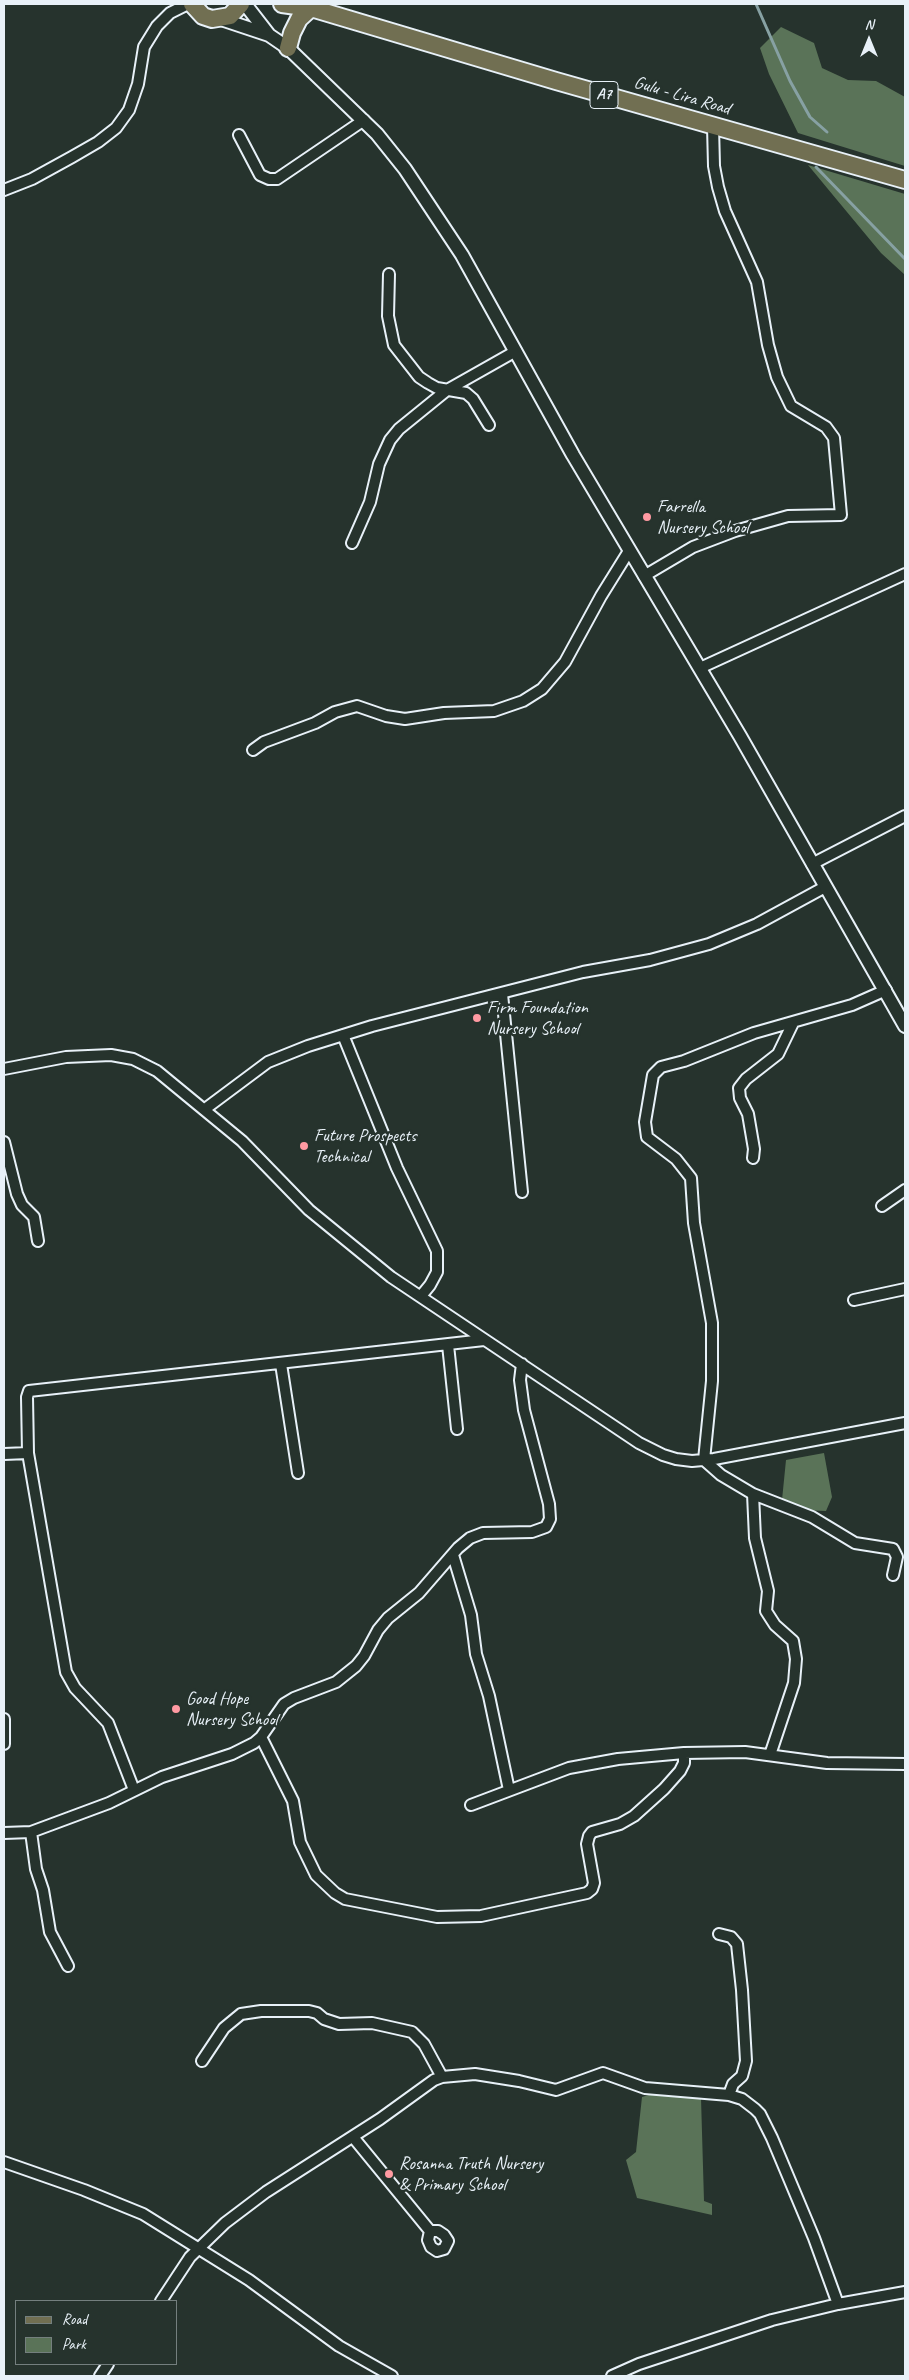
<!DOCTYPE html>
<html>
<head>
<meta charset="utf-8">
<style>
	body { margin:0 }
	#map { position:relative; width:909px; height:2380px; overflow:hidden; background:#26332d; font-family:Caveat,sans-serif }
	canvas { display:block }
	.frame { position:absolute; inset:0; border:5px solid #e8f1f8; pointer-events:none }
	.legend { position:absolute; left:15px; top:2300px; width:162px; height:65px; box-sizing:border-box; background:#26332d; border:1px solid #747f7e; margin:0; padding:6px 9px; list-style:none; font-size:15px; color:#e8f1f8 }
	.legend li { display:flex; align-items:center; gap:10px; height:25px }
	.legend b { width:25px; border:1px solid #747f7e }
	.north { position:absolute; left:844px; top:15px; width:50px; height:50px; -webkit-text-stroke:4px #26332d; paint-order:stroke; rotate:0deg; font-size:14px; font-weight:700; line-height:20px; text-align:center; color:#e8f1f8 }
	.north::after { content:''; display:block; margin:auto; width:18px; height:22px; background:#e8f1f8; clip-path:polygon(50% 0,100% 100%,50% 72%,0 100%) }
</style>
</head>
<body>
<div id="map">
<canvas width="909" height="2380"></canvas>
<div class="frame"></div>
<ul class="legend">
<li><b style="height:6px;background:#716f52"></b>Road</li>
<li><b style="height:14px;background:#5a7358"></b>Park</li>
</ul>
<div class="north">N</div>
</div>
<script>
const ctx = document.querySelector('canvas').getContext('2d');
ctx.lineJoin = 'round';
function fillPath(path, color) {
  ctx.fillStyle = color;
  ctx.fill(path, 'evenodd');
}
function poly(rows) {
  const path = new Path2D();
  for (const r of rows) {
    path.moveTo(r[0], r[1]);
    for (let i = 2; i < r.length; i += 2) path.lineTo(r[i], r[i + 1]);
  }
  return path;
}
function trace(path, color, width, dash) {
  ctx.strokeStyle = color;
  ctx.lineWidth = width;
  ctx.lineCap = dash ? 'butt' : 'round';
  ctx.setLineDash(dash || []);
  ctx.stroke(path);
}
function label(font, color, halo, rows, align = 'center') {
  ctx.font = font + ' Caveat,sans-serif';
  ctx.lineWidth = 5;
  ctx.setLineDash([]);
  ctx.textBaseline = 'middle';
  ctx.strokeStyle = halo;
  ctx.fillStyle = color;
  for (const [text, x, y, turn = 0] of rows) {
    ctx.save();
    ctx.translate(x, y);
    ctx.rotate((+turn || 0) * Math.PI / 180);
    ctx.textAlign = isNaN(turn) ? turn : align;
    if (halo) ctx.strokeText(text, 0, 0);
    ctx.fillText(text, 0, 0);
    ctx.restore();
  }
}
fillPath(poly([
	[781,27,814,43,822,68,848,80,876,81,905,97,905,166,798,133,769,74,760,48],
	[808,165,905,194,905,275,881,253],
	[824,1453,832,1497,826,1511,800,1510,782,1500,786,1460],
	[676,2087,681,2087,701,2098,704,2201,712,2204,712,2215,637,2198,626,2160,636,2152,642,2097]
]), '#5a7358');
trace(poly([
	[756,4,790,81,810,117,827,132],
	[816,167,905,259]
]), '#87a1a3', 3);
const minor = poly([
	[239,135,260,175,269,179,277,179,364,120],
	[4,190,32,179,72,157,98,142,116,128,129,110,138,84,144,47,157,26,170,13,188,4],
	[389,274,388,316,394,345,419,377,428,383,437,388,466,393,473,399,489,425],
	[352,543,370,502,379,464,390,440,399,429,447,390,516,351],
	[644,576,693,547,735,531,788,516,841,515,834,438,826,427,791,406,777,377,768,345,757,282,725,211,718,187,714,166,713,126],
	[700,668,905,574],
	[253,750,264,742,315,723,335,712,357,706,386,716,405,719,444,713,494,711,523,701,542,689,565,662,601,596,629,551],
	[812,864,905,816],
	[502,994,522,1192],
	[343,1035,397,1168,437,1251,437,1272,430,1285,421,1296],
	[4,1069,66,1057,111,1055,133,1059,157,1071,242,1141,309,1210,391,1277,639,1443,663,1455,676,1459,692,1461,714,1459,905,1423],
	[205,1109,268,1062,308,1046,372,1026,583,972,650,960,709,944,757,924,825,887],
	[4,1142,17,1194,22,1205,34,1217,38,1241],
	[753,1158,754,1149,748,1114,740,1098,739,1088,746,1079,778,1054,793,1023],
	[882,1206,905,1190],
	[854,1300,905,1289],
	[448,1345,457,1429],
	[281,1364,298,1473],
	[4,1454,28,1453],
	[753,1494,812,1517,855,1543,893,1549,897,1557,893,1575],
	[453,1555,471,1615,476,1654,489,1696,509,1790],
	[4,1719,4,1744],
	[261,1737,293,1801,300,1842,316,1875,335,1893,345,1899,437,1917,481,1916,587,1893,592,1889,594,1883,587,1844,589,1836,592,1832,620,1824,634,1816,664,1789,680,1771,684,1763,684,1753,745,1752,827,1763,905,1764],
	[770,1755,794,1683,796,1659,793,1641,775,1625,766,1611,768,1591,755,1538,753,1494,721,1475,704,1460,712,1381,712,1323,694,1223,691,1178,676,1159,647,1137,645,1122,653,1075,661,1067,684,1061,754,1033,852,1005,886,990],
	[134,1790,108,1723,75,1688,66,1672,28,1453,27,1397,29,1391,484,1340],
	[471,1805,569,1768,618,1759,684,1753],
	[31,1832,36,1869,43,1890,50,1932,68,1966],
	[4,1833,31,1832,109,1803,162,1777,232,1754,254,1743,261,1737,284,1704,294,1698,336,1682,356,1666,364,1656,378,1630,388,1618,419,1593,458,1548,470,1538,483,1533,532,1532,546,1527,550,1519,549,1504,524,1410,520,1380,522,1364],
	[719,1934,731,1937,737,1944,742,1990,746,2061,742,2076,733,2084,729,2095],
	[202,2061,224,2028,241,2014,261,2011,309,2011,317,2013,324,2019,339,2024,372,2023,412,2032,424,2044,442,2077],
	[353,2137,430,2231,428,2240,431,2247,437,2251,444,2249,448,2241,444,2235,438,2231,430,2231],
	[4,2162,84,2190,143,2214,249,2280,339,2346,392,2376],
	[161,2301,190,2257,225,2223,266,2192,380,2119,434,2080,442,2077,475,2074,519,2081,556,2090,603,2073,645,2088,729,2095,742,2099,755,2109,760,2114,772,2138,814,2238,838,2304],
	[100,2376,108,2364],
	[612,2376,639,2364,772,2320,838,2304,905,2292]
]);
const tertiary = poly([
	[245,4,269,35],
	[221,19,269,35,288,48,377,134,405,169,462,255,573,455,740,736,905,1026]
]);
const primary = poly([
	[192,4,203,16,212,19,230,16,241,4],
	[282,4,311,8,556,81,905,180],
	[288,48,292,33,299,19,311,8]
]);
trace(minor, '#e8f1f8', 14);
trace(tertiary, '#e8f1f8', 16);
trace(primary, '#e8f1f8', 20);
trace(minor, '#26332d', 10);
trace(tertiary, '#26332d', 12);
trace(primary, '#716f52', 16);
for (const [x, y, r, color] of [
	[647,517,5,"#ff9aa2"],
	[477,1018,5,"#ff9aa2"],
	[304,1146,5,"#ff9aa2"],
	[176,1709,5,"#ff9aa2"],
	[389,2174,5,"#ff9aa2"]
]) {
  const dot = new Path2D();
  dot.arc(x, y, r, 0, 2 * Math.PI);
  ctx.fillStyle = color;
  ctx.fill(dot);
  trace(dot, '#26332d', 2);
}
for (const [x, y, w] of [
	[604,95,28]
]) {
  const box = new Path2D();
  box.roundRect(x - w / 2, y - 13.5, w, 27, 4);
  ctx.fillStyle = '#26332d';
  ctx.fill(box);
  trace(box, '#e8f1f8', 1);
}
label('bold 16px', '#e8f1f8', null, [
	["A7",604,95]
]);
label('18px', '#e8f1f8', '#26332d', [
	["Gulu - Lira Road",682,96,16]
]);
label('18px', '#e8f1f8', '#26332d', [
	["Farrella",657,507],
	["Nursery School",657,528],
	["Firm Foundation",487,1008],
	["Nursery School",487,1029],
	["Future Prospects",314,1136],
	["Technical",314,1157],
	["Good Hope",186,1699],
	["Nursery School",186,1720],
	["Rosanna Truth Nursery",399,2164],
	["& Primary School",399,2185]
], 'left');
</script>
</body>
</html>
